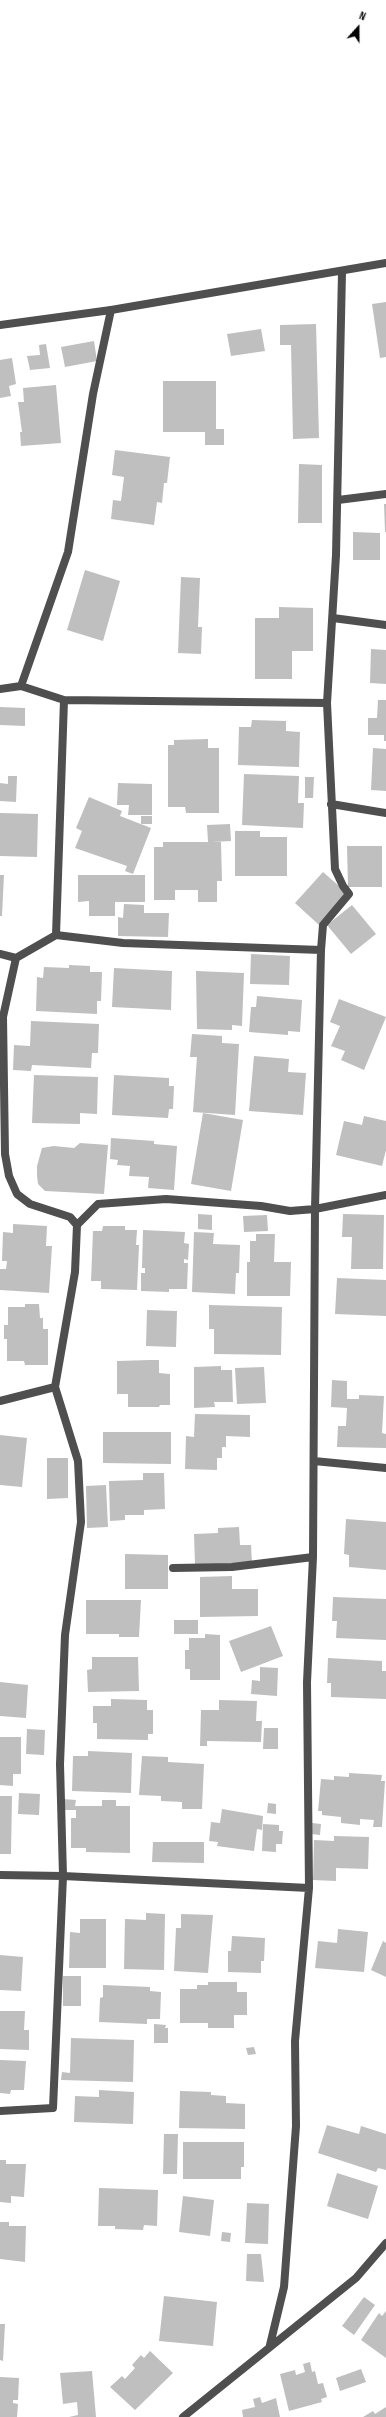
<!DOCTYPE html>
<html>
<head>
<meta charset="utf-8">
<style>
	body { margin:0 }
	#map { position:relative; width:386px; height:2417px; overflow:hidden; background:#fff; font-family:"Sofia Sans Condensed",sans-serif }
	canvas { display:block }
	.north { position:absolute; left:338px; top:8px; width:40px; height:40px; -webkit-text-stroke:3px #fff; paint-order:stroke; rotate:21deg; font-size:11px; font-weight:700; line-height:16px; text-align:center; color:#000 }
	.north::after { content:''; display:block; margin:auto; width:14px; height:18px; background:#000; clip-path:polygon(50% 0,100% 100%,50% 72%,0 100%) }
</style>
</head>
<body>
<div id="map">
<canvas width="386" height="2417"></canvas>
<div class="north">N</div>
</div>
<script>
const ctx = document.querySelector('canvas').getContext('2d');
ctx.lineJoin = 'round';
function fillPath(path, color) {
  ctx.fillStyle = color;
  ctx.fill(path, 'evenodd');
}
function poly(rows) {
  const path = new Path2D();
  for (const r of rows) {
    path.moveTo(r[0], r[1]);
    for (let i = 2; i < r.length; i += 2) path.lineTo(r[i], r[i + 1]);
  }
  return path;
}
function trace(path, color, width, dash) {
  ctx.strokeStyle = color;
  ctx.lineWidth = width;
  ctx.lineCap = dash ? 'butt' : 'round';
  ctx.setLineDash(dash || []);
  ctx.stroke(path);
}
fillPath(poly([
	[386,302,386,357,380,358,372,304],
	[316,324,319,438,293,439,291,345,280,345,280,325],
	[261,329,265,351,231,356,227,334],
	[94,341,97,361,65,367,61,347],
	[46,344,50,368,30,370,27,356,40,355,39,345],
	[12,358,16,384,9,386,11,396,0,398,0,360],
	[163,381,216,381,216,429,224,429,224,445,205,445,205,432,163,432],
	[56,385,61,443,21,446,20,432,22,432,18,402,24,402,23,388],
	[115,450,170,457,167,483,164,483,162,503,157,502,154,525,111,519,113,500,121,501,124,477,112,475],
	[299,464,322,465,322,523,298,523],
	[384,504,386,504,386,532,385,532],
	[353,532,380,533,380,560,353,560],
	[85,570,120,581,103,641,67,630],
	[181,577,200,578,198,627,202,627,201,654,178,653],
	[279,607,313,608,313,651,292,651,292,679,255,679,255,618,279,618],
	[371,649,386,650,386,684,370,683],
	[378,700,386,700,386,741,384,741,384,735,368,735,368,718,377,718],
	[0,707,25,708,25,726,0,725],
	[252,720,286,721,286,731,300,732,299,767,238,765,239,727,251,727],
	[208,739,208,748,219,748,219,813,186,813,185,807,168,807,168,745,174,745,174,740],
	[373,748,386,749,386,791,371,790],
	[244,774,299,776,298,803,304,803,303,828,242,825],
	[8,776,17,776,16,802,0,801,0,783,8,784],
	[305,777,314,777,313,798,305,798],
	[118,783,152,784,152,815,128,815,129,805,117,805],
	[89,797,122,811,120,816,151,828,133,874,125,871,127,866,75,848,82,831,76,828],
	[0,813,38,814,37,857,0,856],
	[141,816,152,816,152,824,141,824],
	[230,824,231,841,212,842,221,842,222,881,217,881,217,902,198,902,198,890,175,890,175,900,154,900,154,847,163,847,163,842,208,842,207,825],
	[235,831,260,831,260,837,287,837,287,876,235,876],
	[347,846,382,846,382,887,348,887],
	[323,872,347,893,319,925,295,903],
	[0,875,4,875,2,916,0,916],
	[78,875,145,875,145,902,115,902,115,916,89,916,89,901,78,902],
	[124,904,144,905,144,913,169,913,168,937,118,936,118,917,123,918],
	[352,905,376,934,351,954,327,925],
	[251,954,290,956,289,985,250,984],
	[69,965,90,966,90,972,102,972,101,1001,97,1001,97,1014,36,1011,37,977,43,978,44,967,69,968],
	[114,968,172,971,171,1010,112,1007],
	[196,971,244,973,242,1026,232,1025,232,1030,197,1029],
	[257,996,302,1000,300,1032,288,1031,288,1035,249,1032,251,1007,256,1007],
	[339,999,386,1017,364,1070,341,1060,345,1051,331,1046,340,1026,330,1022],
	[31,1021,99,1024,98,1053,92,1053,91,1068,32,1065,31,1071,13,1070,14,1045,30,1046],
	[192,1034,222,1036,222,1043,239,1044,235,1115,193,1112,197,1057,190,1057],
	[254,1056,289,1059,288,1072,306,1073,303,1115,249,1111],
	[34,1075,98,1077,97,1114,80,1113,80,1124,32,1123],
	[114,1075,169,1078,169,1086,174,1086,173,1109,169,1109,168,1118,112,1115],
	[203,1113,243,1120,231,1191,191,1184],
	[364,1116,386,1121,386,1150,382,1166,336,1155,344,1121,362,1125],
	[111,1138,154,1141,154,1144,177,1146,174,1190,148,1188,149,1177,129,1176,130,1166,117,1165,118,1160,110,1159],
	[80,1143,108,1145,104,1194,45,1191,38,1184,37,1176,37,1166,42,1148,54,1146,74,1148],
	[198,1214,212,1215,212,1230,198,1229],
	[343,1214,384,1215,383,1269,351,1269,352,1237,342,1237],
	[267,1215,268,1231,244,1232,243,1216],
	[13,1224,47,1226,46,1246,52,1246,49,1293,0,1290,0,1269,6,1269,7,1261,2,1261,3,1232,13,1233],
	[103,1226,125,1226,125,1230,137,1230,136,1245,139,1245,137,1290,101,1289,101,1281,91,1281,93,1231,102,1231],
	[143,1230,185,1232,184,1243,189,1244,188,1260,184,1259,184,1263,188,1263,187,1289,169,1289,169,1292,141,1291,141,1273,145,1273,145,1268,142,1268],
	[194,1232,214,1233,213,1244,240,1245,239,1273,236,1273,235,1294,192,1292],
	[256,1234,275,1234,274,1262,291,1262,290,1296,247,1296,247,1262,250,1262,250,1241,256,1241],
	[337,1278,386,1280,386,1316,335,1314],
	[25,1304,39,1304,40,1318,43,1318,43,1329,48,1329,48,1365,25,1365,24,1361,7,1361,7,1339,4,1339,4,1325,8,1325,8,1307,25,1307],
	[209,1305,282,1307,281,1355,214,1354,214,1329,209,1329],
	[147,1310,177,1311,176,1347,146,1346],
	[150,1360,159,1360,159,1373,170,1374,170,1405,160,1405,159,1407,128,1407,128,1394,117,1394,117,1361],
	[221,1366,221,1370,232,1370,233,1402,214,1402,215,1407,194,1408,194,1367],
	[264,1367,266,1403,237,1404,235,1368],
	[332,1380,347,1381,347,1399,359,1399,359,1395,384,1396,382,1433,386,1434,386,1448,337,1447,338,1426,346,1426,347,1408,331,1407],
	[195,1414,250,1415,250,1437,226,1436,226,1447,222,1447,222,1458,217,1458,217,1470,185,1469,186,1436,194,1437],
	[103,1432,171,1432,171,1464,103,1463],
	[0,1435,27,1438,22,1487,0,1485],
	[47,1458,68,1458,68,1498,47,1499],
	[143,1473,164,1473,165,1509,144,1510,144,1515,125,1515,125,1520,110,1521,109,1481,143,1480],
	[106,1485,108,1527,87,1528,86,1486],
	[346,1519,386,1522,386,1570,349,1567,349,1555,344,1554],
	[239,1527,240,1545,251,1545,252,1563,195,1565,194,1534,218,1533,218,1528],
	[125,1554,168,1555,168,1589,125,1589],
	[232,1576,232,1589,258,1589,258,1616,200,1617,200,1577],
	[333,1597,386,1599,386,1640,336,1638,337,1621,332,1621],
	[86,1600,141,1600,139,1637,119,1637,119,1634,86,1634],
	[174,1620,198,1620,198,1634,174,1634],
	[271,1626,283,1656,241,1672,229,1641],
	[205,1634,220,1635,220,1680,190,1680,190,1669,185,1669,185,1650,189,1650,189,1638,205,1638],
	[92,1657,138,1657,139,1691,88,1692,87,1670,92,1669],
	[328,1658,382,1661,382,1671,386,1671,386,1699,331,1697,331,1683,327,1683],
	[260,1667,278,1668,277,1696,251,1694,252,1680,260,1681],
	[0,1682,28,1685,26,1718,0,1716],
	[111,1699,147,1700,147,1710,153,1710,153,1734,148,1734,148,1740,97,1739,97,1723,93,1723,93,1706,111,1706],
	[219,1700,257,1701,256,1721,262,1721,261,1742,207,1741,207,1746,200,1746,201,1710,219,1710],
	[264,1728,278,1728,278,1749,263,1749],
	[27,1729,45,1730,44,1755,26,1754],
	[0,1737,21,1737,21,1774,13,1774,13,1786,0,1785],
	[88,1751,132,1753,131,1793,72,1791,73,1756,88,1756],
	[142,1756,168,1757,168,1762,204,1764,202,1809,182,1809,182,1802,161,1801,161,1796,139,1795],
	[349,1773,382,1775,381,1781,385,1781,382,1827,373,1827,374,1820,360,1819,360,1825,341,1823,341,1817,322,1815,322,1811,318,1811,321,1779,334,1780,334,1776,349,1777],
	[19,1793,40,1794,39,1815,18,1814],
	[0,1796,12,1796,11,1854,0,1854],
	[63,1799,76,1800,75,1806,102,1806,102,1800,116,1800,116,1806,130,1806,130,1853,86,1852,86,1848,71,1848,71,1818,76,1818,76,1810,63,1810],
	[268,1803,276,1804,276,1814,267,1813],
	[222,1809,263,1816,262,1830,257,1829,254,1851,217,1846,218,1842,209,1841,211,1822,220,1823],
	[312,1823,321,1824,320,1835,311,1834],
	[263,1824,279,1825,279,1831,283,1831,282,1844,276,1844,276,1852,262,1851],
	[334,1836,369,1837,368,1869,336,1868,336,1881,313,1880,314,1840,334,1841],
	[153,1842,204,1842,204,1863,152,1862],
	[146,1913,165,1914,164,1970,124,1969,125,1919,146,1920],
	[181,1914,213,1915,208,1973,174,1971,176,1928,181,1928],
	[80,1919,106,1919,106,1968,69,1968,70,1932,80,1933],
	[338,1929,368,1932,364,1972,315,1968,318,1941,337,1943],
	[232,1936,265,1938,264,1961,261,1961,261,1973,228,1972,228,1951,231,1951],
	[383,1941,386,1943,386,1977,371,1970],
	[0,1955,23,1957,21,1991,0,1990],
	[63,1976,81,1976,81,2006,63,2006],
	[208,1982,237,1982,237,1992,247,1992,247,2015,234,2015,234,2028,208,2028,208,2023,180,2023,180,1989,197,1989,197,1985,208,1985],
	[103,1985,150,1987,150,1991,161,1992,160,2019,147,2019,147,2024,99,2022,100,1998,103,1997],
	[0,2011,25,2011,24,2030,29,2030,29,2050,0,2049],
	[154,2024,166,2025,165,2028,168,2028,168,2043,154,2043],
	[71,2038,134,2040,133,2082,61,2080,62,2072,70,2073],
	[254,2047,256,2054,248,2055,246,2048],
	[0,2060,26,2061,24,2090,11,2090,10,2094,0,2093],
	[99,2090,134,2092,133,2124,74,2122,75,2096,99,2097],
	[180,2091,211,2092,211,2095,226,2096,226,2103,245,2104,245,2129,179,2128],
	[327,2125,359,2134,361,2126,386,2134,386,2170,378,2168,376,2172,318,2153],
	[164,2134,178,2134,177,2174,163,2174],
	[183,2142,244,2142,244,2167,241,2167,241,2179,183,2179],
	[0,2160,6,2160,6,2164,26,2164,24,2197,11,2196,11,2203,0,2202],
	[337,2173,378,2186,368,2219,327,2206],
	[99,2188,158,2190,157,2226,144,2225,143,2230,115,2229,115,2226,98,2226],
	[183,2196,214,2200,210,2236,179,2232],
	[247,2203,269,2204,268,2244,245,2243],
	[0,2222,9,2222,9,2226,26,2226,25,2262,0,2259],
	[222,2232,231,2233,230,2242,221,2241],
	[247,2254,261,2254,264,2282,246,2281],
	[164,2296,217,2302,213,2346,159,2341],
	[364,2297,375,2305,354,2335,342,2326],
	[386,2311,386,2358,361,2340,379,2313,382,2316],
	[0,2324,5,2324,3,2361,0,2360],
	[150,2351,173,2373,135,2410,110,2387,122,2376,125,2379,135,2368,132,2365,141,2355,144,2358],
	[310,2362,312,2372,315,2371,318,2384,323,2383,327,2397,321,2399,322,2402,289,2411,280,2374,295,2370,296,2375,305,2372,303,2364],
	[361,2369,366,2382,340,2391,336,2378],
	[92,2371,96,2417,69,2417,78,2415,77,2402,63,2404,60,2373],
	[0,2377,19,2378,18,2400,13,2400,13,2403,18,2404,17,2417,0,2417],
	[260,2397,262,2403,276,2398,280,2417,243,2417,242,2410,255,2407,253,2399],
	[386,2407,386,2417,363,2417,373,2411,375,2414]
]), '#bfbfbf');
trace(poly([
	[338,500,386,494],
	[333,618,386,625],
	[0,689,21,686],
	[64,700,327,703],
	[331,804,386,813],
	[56,935,123,943,321,950],
	[0,954,16,958,56,935,64,700,21,686,68,552,93,394,111,310],
	[77,1225,98,1204,166,1199,261,1206,290,1211,315,1209,386,1195],
	[0,1401,55,1387],
	[314,1461,386,1468],
	[173,1568,232,1567,313,1557],
	[0,1875,63,1876,309,1888],
	[0,2111,53,2108,63,1876,60,1764,65,1635,81,1522,78,1461,55,1387,75,1272,77,1225,70,1217,30,1204,17,1194,9,1176,5,1154,3,1017,16,958],
	[270,2345,284,2287,296,2126,295,2041,309,1888,307,1682,313,1557,315,1209,321,950,323,925,349,894,343,886,335,869,327,703,336,555,342,272],
	[183,2417,356,2278,386,2243]
]), '#4f4f4f', 8);
trace(poly([
	[0,325,111,310,386,263]
]), '#4f4f4f', 8);
</script>
</body>
</html>
